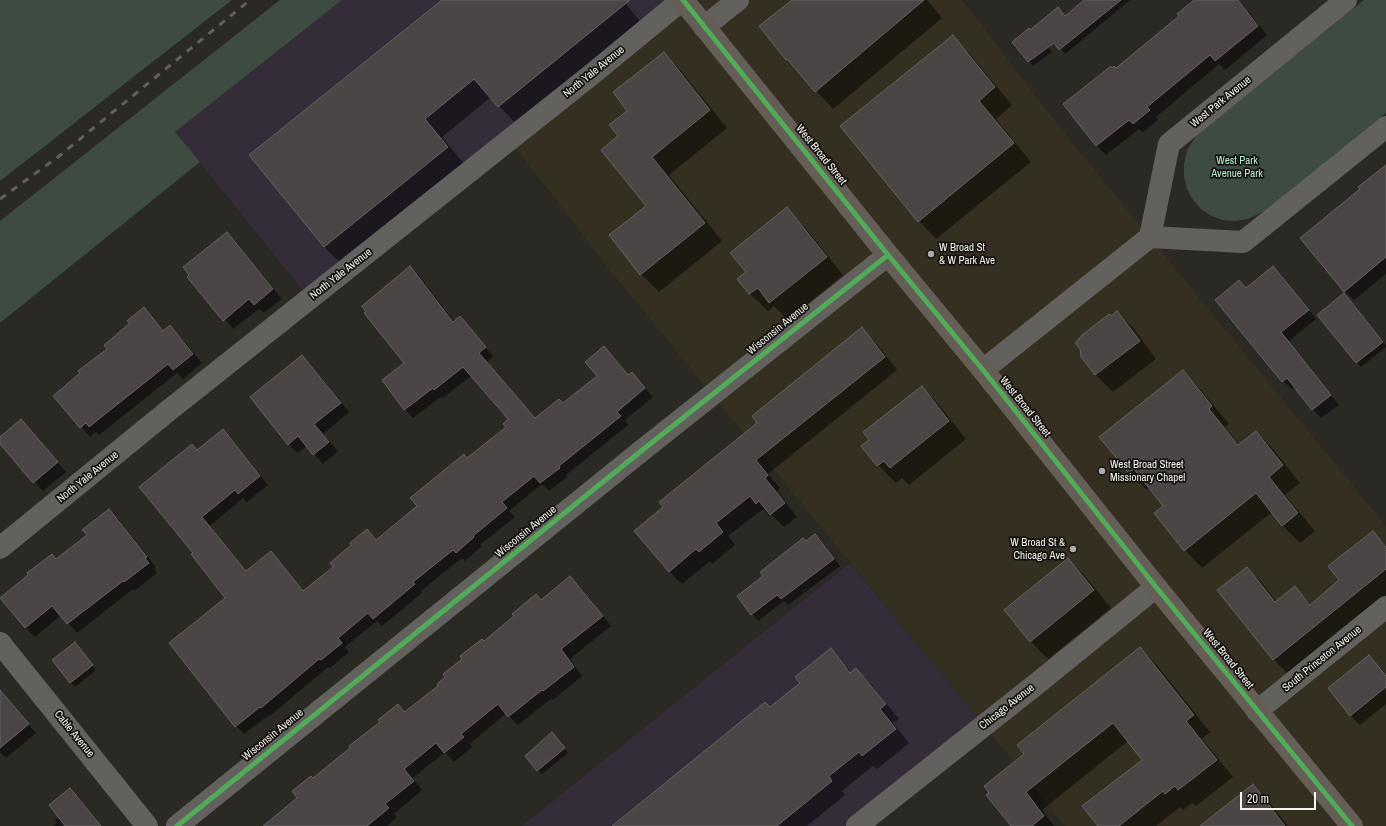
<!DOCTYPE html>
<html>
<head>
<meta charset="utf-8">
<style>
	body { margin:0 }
	#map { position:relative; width:1386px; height:826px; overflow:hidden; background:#2b2924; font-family:"Archivo Narrow",sans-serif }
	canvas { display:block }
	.scale { position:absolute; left:1240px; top:792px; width:76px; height:18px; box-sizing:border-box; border:2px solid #f6f3ee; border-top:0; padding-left:5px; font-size:12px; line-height:14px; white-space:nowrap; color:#f6f3ee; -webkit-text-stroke:3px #14120e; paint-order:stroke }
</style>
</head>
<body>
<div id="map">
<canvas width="1386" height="826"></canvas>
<div class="scale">20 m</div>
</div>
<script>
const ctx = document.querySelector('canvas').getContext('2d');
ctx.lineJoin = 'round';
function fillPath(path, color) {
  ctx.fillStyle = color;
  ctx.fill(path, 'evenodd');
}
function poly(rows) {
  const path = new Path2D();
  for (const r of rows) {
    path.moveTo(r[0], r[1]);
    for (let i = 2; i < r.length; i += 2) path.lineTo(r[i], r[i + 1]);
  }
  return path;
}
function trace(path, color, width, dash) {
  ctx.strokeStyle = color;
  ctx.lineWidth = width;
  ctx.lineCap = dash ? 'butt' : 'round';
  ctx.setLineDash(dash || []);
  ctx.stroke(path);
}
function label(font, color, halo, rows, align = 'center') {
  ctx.font = font + ' "Archivo Narrow",sans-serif';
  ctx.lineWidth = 3.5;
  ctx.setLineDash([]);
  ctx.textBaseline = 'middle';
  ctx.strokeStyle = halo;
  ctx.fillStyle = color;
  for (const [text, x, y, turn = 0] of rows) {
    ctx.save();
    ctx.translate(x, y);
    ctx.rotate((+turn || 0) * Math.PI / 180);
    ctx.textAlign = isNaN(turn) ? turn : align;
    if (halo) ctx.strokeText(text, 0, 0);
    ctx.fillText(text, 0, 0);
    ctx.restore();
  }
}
fillPath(poly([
	[682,0,962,0,1065,134,1386,526,1386,826,1065,826,984,725,609,269,510,140]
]), '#352f21');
fillPath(poly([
	[342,0,682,0,310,299,175,132],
	[850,563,984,725,859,826,522,826]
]), '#352c39');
fillPath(poly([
	[0,0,232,0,0,181],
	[280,0,342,0,175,132,200,162,0,323,0,221],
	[1364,0,1386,0,1386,113,1264,211,1248,219,1236,221,1223,220,1211,216,1201,209,1193,200,1187,189,1184,176,1184,164,1187,150,1198,133]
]), '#3d4b41');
fillPath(poly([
	[443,0,623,0,641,23,516,124,491,97,442,137,465,165,342,264,324,247],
	[794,0,927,0,942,18,833,109,787,59],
	[1085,0,1130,0,1065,54,1045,30,1065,17],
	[1196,0,1239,0,1267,35,1225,70,1219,64,1156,117,1158,120,1143,132,1139,129,1106,155,1097,146,1064,105,1116,70,1180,16],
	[1037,33,1052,52,1033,66,1013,42],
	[952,36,970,54,1012,105,996,119,1031,162,936,239,919,221],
	[664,53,681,71,727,128,669,175,722,241,659,292,641,274,647,207,619,136],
	[1386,167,1386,274,1354,300,1345,291,1302,238],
	[787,209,804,226,843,275,788,320,774,306,768,311,750,294,739,279,747,272],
	[227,233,236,242,282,299,264,313,259,309,233,329,188,277],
	[1273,267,1282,276,1316,319,1288,342,1339,405,1321,418,1313,410,1295,387,1292,389,1283,381,1247,289],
	[410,268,419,276,455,322,460,318,493,356,487,362,536,419,563,404,598,376,604,347,629,376,632,374,653,397,625,420,628,425,566,475,567,477,549,491,542,484,509,511,515,517,480,545,482,546,465,561,462,558,421,591,422,593,382,626,377,621,345,647,349,652,330,668,328,667,270,716,269,715,244,734,236,726,227,598,194,553,192,445,198,450,223,430,231,439,268,485,247,502,243,498,210,526,247,571,270,552,279,561,304,592,334,567,367,530,377,541,419,507,468,459,508,427,510,420,472,375,443,398,442,396,413,418,405,409,383,380,405,363],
	[1344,294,1386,345,1386,347,1361,367,1319,315],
	[144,309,164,332,170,326,179,335,202,363,183,379,177,373,99,435,96,432,90,437,55,396,108,349],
	[1117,312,1134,329,1156,359,1113,392,1096,375,1082,357,1111,317],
	[862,329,875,342,897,370,768,474,780,488,777,491,797,517,784,527,771,514,769,516,763,509,728,536,735,545,712,564,710,561,682,584,669,571,664,507],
	[302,356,311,365,349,412,323,434,338,451,323,464,307,446,297,453,289,444],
	[1183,371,1200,389,1229,424,1225,427,1240,445,1256,432,1273,449,1300,483,1285,495,1315,531,1300,543,1283,526,1272,512,1202,568,1185,550,1164,506,1150,487,1147,490,1129,473],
	[922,387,939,405,966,439,909,485,902,478,896,483,878,465,863,446,870,440],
	[21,420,66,472,43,491,0,442,0,438],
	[108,510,118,519,156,567,154,568,157,573,134,591,133,589,77,633,61,615,35,637,25,627,57,560,88,536],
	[1373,532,1386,545,1386,596,1289,675,1274,660,1218,591,1247,568,1262,583,1277,602,1295,587,1312,605,1341,580],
	[815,536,840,566,788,605,784,601,758,621,752,614,764,576],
	[1068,559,1086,577,1111,608,1048,659,1031,642,1005,610],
	[570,577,580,587,611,626,570,659,582,676,553,700,552,698,518,725,506,713,470,744,472,747,454,762,445,752,413,778,422,790,394,814,397,817,387,826,263,826,299,798,313,779,381,722,398,706,405,713,439,686,484,642,541,601],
	[79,648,96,670,75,687,54,661],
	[1140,648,1157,665,1210,732,1202,739,1233,777,1196,806,1192,803,1183,810,1180,807,1156,826,1099,826,1143,760,1128,741,1042,810,1054,826,1012,826,1025,754],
	[830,650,852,673,856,669,870,683,899,719,893,723,909,743,877,769,873,766,842,791,845,795,807,826,620,826,801,683],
	[1369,657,1386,675,1386,704,1360,725,1351,716,1329,688],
	[0,708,16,709,36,733,6,758,0,752],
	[556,738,568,753,542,774,538,770],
	[1253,786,1270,803,1288,826,1201,826],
	[70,789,79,799,101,826,53,826,57,823,55,820,59,817]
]), '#0007');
const building = poly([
	[442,0,630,0,498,107,474,79,425,119,448,147,324,247,249,155,442,0],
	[792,0,924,0,815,92,787,59,786,60,759,26,792,0],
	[1084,0,1121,0,1059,50,1054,43,1028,62,1012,42,1029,28,1030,30,1058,7,1065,16,1084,0],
	[1194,0,1238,0,1258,26,1215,61,1210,55,1147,107,1150,110,1133,124,1129,120,1096,146,1063,104,1111,66,1112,68,1114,66,1116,68,1179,16,1177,14,1194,0],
	[953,35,995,87,979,101,1014,143,918,222,840,126,953,35],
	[664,52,710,110,652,157,705,223,640,275,609,235,646,206,601,150,618,136,609,125,627,111,613,92,664,52],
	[1386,165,1386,257,1344,292,1300,238,1360,189,1358,187,1386,165],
	[787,207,827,257,769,303,758,288,749,294,737,279,746,272,730,253,787,207],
	[227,232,273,289,254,305,249,299,223,321,187,277,189,275,183,267,227,232],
	[410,266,453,322,460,316,486,347,479,353,535,418,559,399,563,403,597,376,585,362,604,346,628,375,632,372,645,388,617,412,621,416,559,466,560,468,540,483,534,476,502,502,507,508,473,536,474,537,456,553,453,550,413,582,415,584,373,619,368,613,338,638,342,643,321,660,319,659,261,708,260,707,235,727,169,643,225,598,191,554,193,553,139,487,192,444,197,450,223,429,260,476,238,494,235,490,202,517,246,571,271,551,303,591,333,567,330,563,351,545,350,543,367,529,376,540,417,506,410,498,464,454,467,458,506,427,503,424,508,419,463,367,434,390,433,388,404,410,382,380,404,363,364,313,366,312,362,306,410,266],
	[1273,266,1309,310,1281,332,1331,395,1312,410,1287,378,1282,382,1215,300,1239,280,1246,288,1273,266],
	[1344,293,1383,342,1356,363,1317,315,1344,293],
	[144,307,163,331,170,325,193,354,173,370,168,364,89,427,86,423,80,428,53,396,80,373,78,371,107,349,104,345,130,323,127,321,144,307],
	[1117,311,1140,341,1095,375,1081,357,1080,349,1075,343,1082,335,1109,314,1111,316,1117,311],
	[862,327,885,357,756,460,768,475,765,478,785,503,770,515,759,501,756,504,750,496,716,523,723,532,699,552,696,549,669,572,634,531,663,507,659,502,757,423,752,416,862,327],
	[302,355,341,403,314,424,329,442,313,455,298,436,288,445,250,397,302,355],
	[1183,370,1212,406,1209,409,1238,445,1256,431,1283,465,1269,477,1298,513,1282,526,1256,493,1184,551,1154,513,1163,506,1134,469,1129,473,1099,437,1183,370],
	[922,386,949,421,890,468,884,461,877,466,861,446,869,440,863,432,922,386],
	[21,419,58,462,33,483,0,444,0,437,21,419],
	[109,509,147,557,145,558,149,563,124,582,123,581,67,624,52,606,25,628,0,598,28,575,27,573,52,554,56,559,87,535,82,530,109,509],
	[1373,531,1386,547,1386,569,1273,660,1217,590,1247,567,1275,602,1295,586,1310,605,1339,580,1328,566,1373,531],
	[815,534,834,559,781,599,777,595,751,615,737,596,763,576,760,572,803,538,806,541,815,534],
	[1068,558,1094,590,1030,642,1004,610,1068,558],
	[570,576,603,616,561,649,574,667,543,691,542,690,508,717,498,704,461,734,464,737,444,753,436,743,404,769,414,781,385,804,389,808,367,826,263,826,297,798,292,791,311,776,313,778,350,748,349,746,380,722,378,720,398,704,404,712,407,710,438,686,437,684,445,677,443,674,462,659,460,656,482,639,484,641,514,616,512,614,536,594,541,600,570,576],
	[75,642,93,665,70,683,52,660,75,642],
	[1140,647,1194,715,1186,721,1217,760,1178,790,1175,786,1165,794,1163,791,1119,826,1098,826,1082,806,1142,760,1113,723,1026,792,1044,816,1032,826,1011,826,986,795,989,793,984,786,1024,754,1017,745,1140,647],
	[831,648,850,673,856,668,886,704,880,709,896,729,862,756,859,752,829,776,832,781,777,826,612,826,765,702,770,707,800,683,795,677,831,648],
	[1369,655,1386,676,1386,687,1350,716,1328,688,1369,655],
	[0,690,29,724,0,748,0,690],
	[552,732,565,748,537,771,525,756,552,732],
	[1253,784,1285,826,1200,826,1253,784],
	[70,788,101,826,65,826,49,805,70,788]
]);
fillPath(building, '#4b4545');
trace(building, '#656260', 1);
trace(poly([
	[704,27,738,0],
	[1150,237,1243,242,1386,127],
	[983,370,1150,237,1169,144,1346,0],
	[0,548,168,411,591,75,682,0],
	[0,643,147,826],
	[1257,711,1386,607],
	[177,826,640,452,888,255],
	[857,826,1039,682,1156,587]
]), '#63615e', 22);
trace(poly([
	[683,0,888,255,983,370,1156,587,1352,826]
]), '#645e57', 22);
trace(poly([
	[0,199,58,157,250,0]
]), '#62605d', 3, [7, 7]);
trace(poly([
	[683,0,888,255,983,370,1156,587,1352,826],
	[177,826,640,452,888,255]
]), '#51ab58', 5);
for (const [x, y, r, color] of [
	[931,254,4,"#afaca7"],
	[1102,471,4,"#afaca7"],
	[1073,549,4,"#afaca7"]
]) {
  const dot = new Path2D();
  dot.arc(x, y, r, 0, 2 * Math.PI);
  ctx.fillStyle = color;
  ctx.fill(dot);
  trace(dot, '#14120e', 1.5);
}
label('11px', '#f6f3ee', '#14120e', [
	["North Yale Avenue",594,72,-39],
	["West Park Avenue",1221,102,-39],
	["West Broad Street",821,155,51],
	["North Yale Avenue",341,274,-38],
	["Wisconsin Avenue",778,329,-39],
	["West Broad Street",1025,407,51],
	["North Yale Avenue",88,477,-39],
	["Wisconsin Avenue",526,532,-39],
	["West Broad Street",1228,659,51],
	["South Princeton Avenue",1322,659,-39],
	["Chicago Avenue",1007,707,-38],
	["Cable Avenue",74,734,51],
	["Wisconsin Avenue",273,735,-39]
]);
label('11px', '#baefcd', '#14120e', [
	["West Park",1237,161],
	["Avenue Park",1237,174]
]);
label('11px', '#f6f3ee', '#14120e', [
	["W Broad St",939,248],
	["& W Park Ave",939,261],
	["West Broad Street",1110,465],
	["Missionary Chapel",1110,478],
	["W Broad St &",1065,543,"right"],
	["Chicago Ave",1065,556,"right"]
], 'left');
</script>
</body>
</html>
